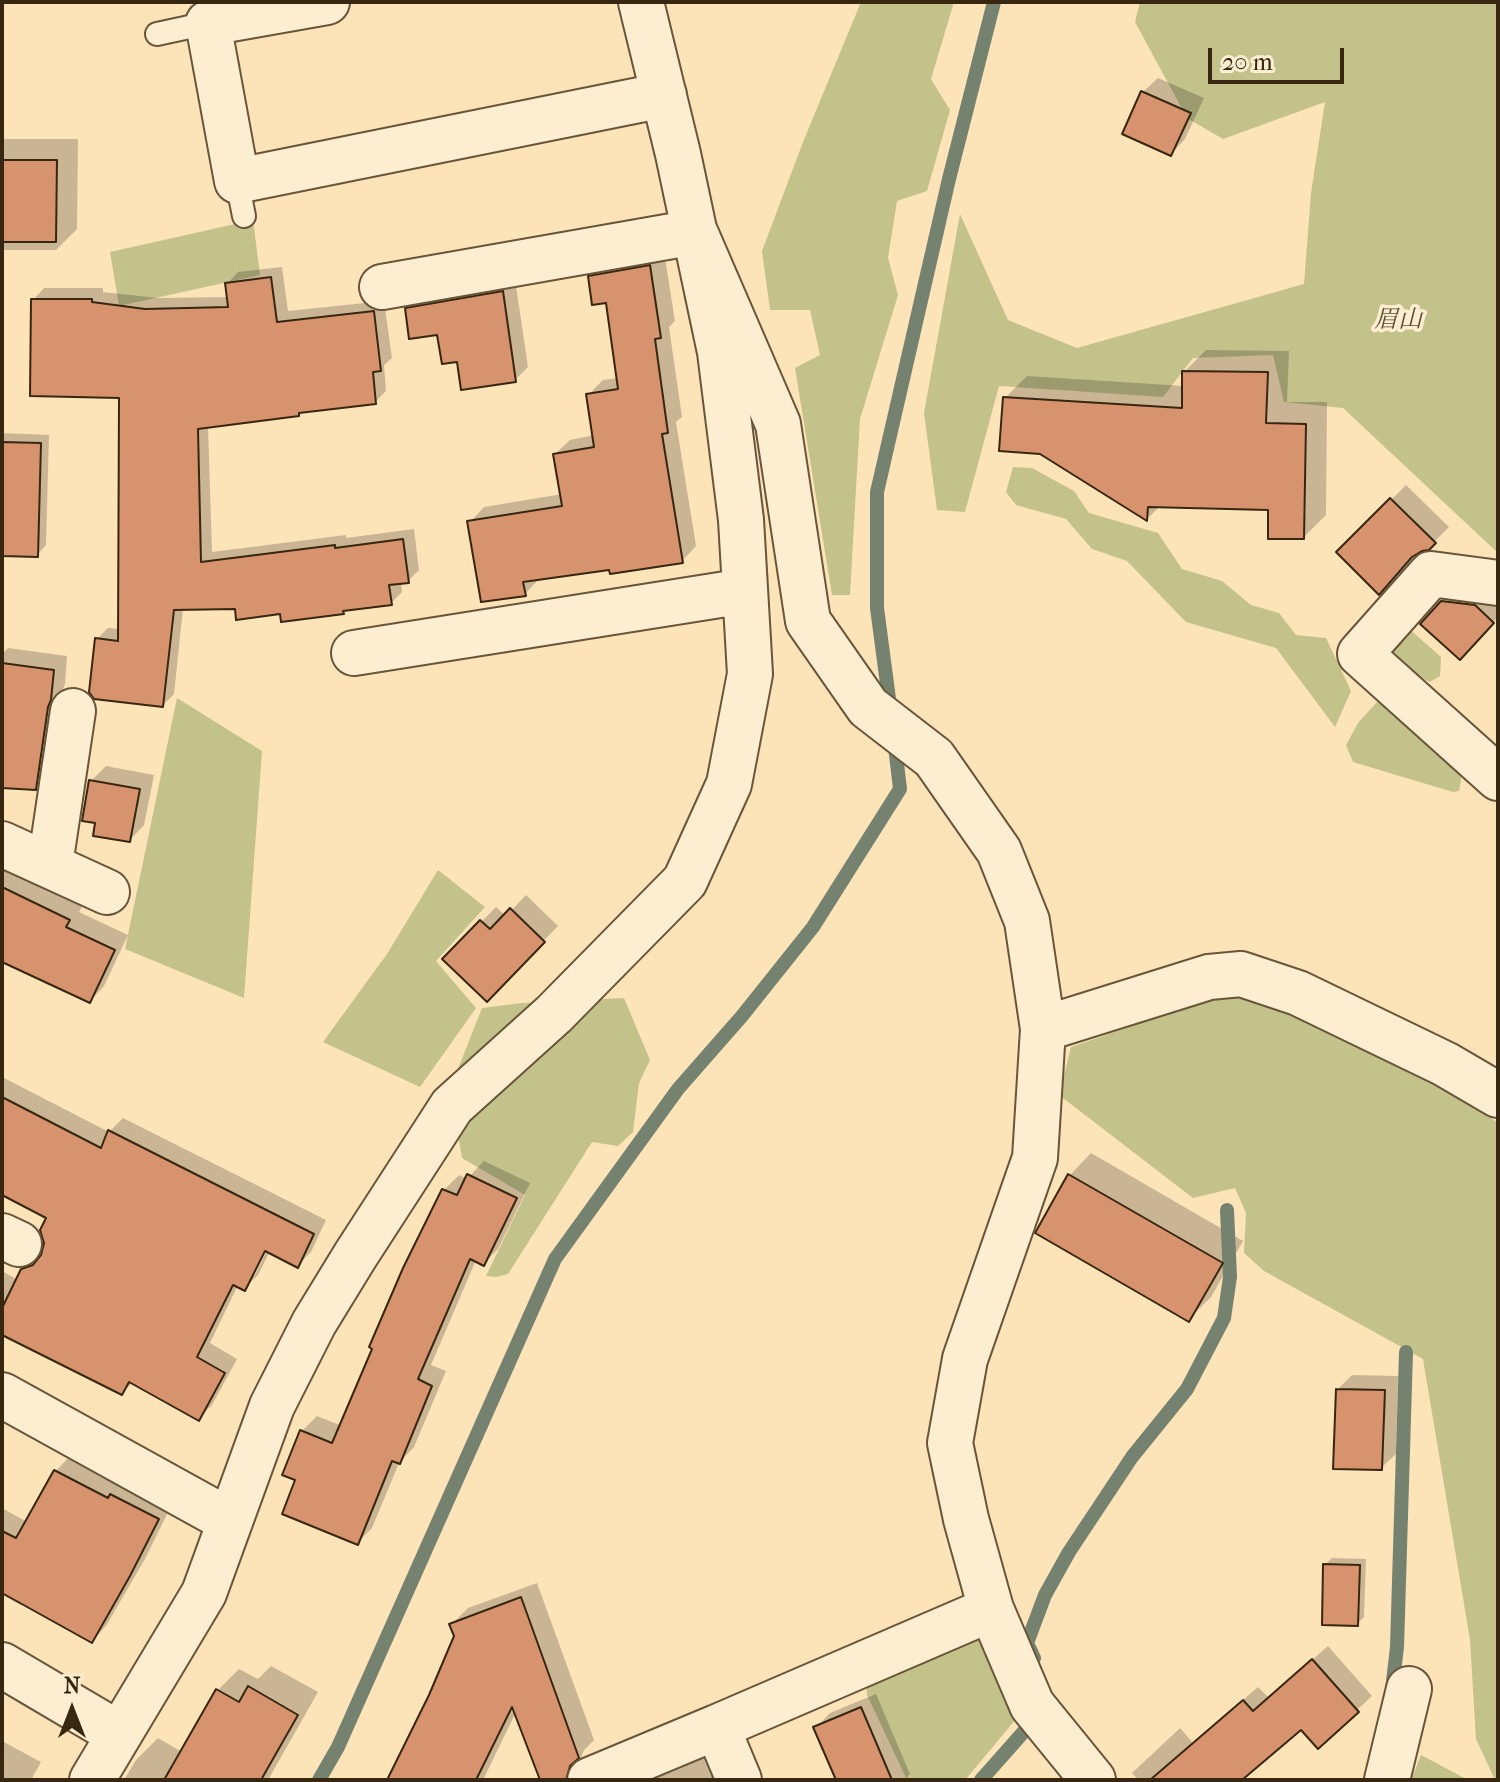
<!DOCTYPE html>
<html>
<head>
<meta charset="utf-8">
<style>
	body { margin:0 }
	#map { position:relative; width:1500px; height:1782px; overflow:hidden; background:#fce3b8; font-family:"IM FELL French Canon",serif }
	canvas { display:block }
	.frame { position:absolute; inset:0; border:4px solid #382710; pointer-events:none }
	.north { position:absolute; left:32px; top:1670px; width:80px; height:80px; -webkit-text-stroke:6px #fdedd1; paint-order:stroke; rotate:0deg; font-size:22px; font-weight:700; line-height:32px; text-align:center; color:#382710 }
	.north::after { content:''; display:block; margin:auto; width:28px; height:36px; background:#382710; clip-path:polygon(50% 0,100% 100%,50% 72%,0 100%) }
	.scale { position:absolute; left:1208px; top:48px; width:136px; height:36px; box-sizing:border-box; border:4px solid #382710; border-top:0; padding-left:10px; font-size:24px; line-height:28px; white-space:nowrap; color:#382710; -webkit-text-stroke:6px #fdedd1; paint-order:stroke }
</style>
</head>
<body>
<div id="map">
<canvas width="1500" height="1782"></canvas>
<div class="frame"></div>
<div class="north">N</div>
<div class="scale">20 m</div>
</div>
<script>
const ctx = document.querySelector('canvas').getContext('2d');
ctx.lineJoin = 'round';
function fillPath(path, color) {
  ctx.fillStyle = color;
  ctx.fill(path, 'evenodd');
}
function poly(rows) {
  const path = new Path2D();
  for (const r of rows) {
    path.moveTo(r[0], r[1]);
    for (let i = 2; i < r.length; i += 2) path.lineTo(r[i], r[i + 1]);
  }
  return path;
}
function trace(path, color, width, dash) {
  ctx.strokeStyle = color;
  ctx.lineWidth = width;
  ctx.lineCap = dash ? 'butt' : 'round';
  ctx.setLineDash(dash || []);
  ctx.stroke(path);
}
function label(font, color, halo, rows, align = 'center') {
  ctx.font = font + ' "IM FELL French Canon","Noto Serif JP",serif';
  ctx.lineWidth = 7;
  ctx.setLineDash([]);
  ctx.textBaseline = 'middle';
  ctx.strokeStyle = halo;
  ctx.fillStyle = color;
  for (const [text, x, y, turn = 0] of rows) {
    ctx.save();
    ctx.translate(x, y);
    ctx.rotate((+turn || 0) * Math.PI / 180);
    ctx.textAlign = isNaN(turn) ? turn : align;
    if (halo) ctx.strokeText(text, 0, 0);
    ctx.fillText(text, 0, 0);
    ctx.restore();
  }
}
fillPath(poly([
	[861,2,954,2,931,79,950,110,927,191,897,201,888,258,898,295,860,419,850,595,832,595,795,368,820,355,810,310,770,310,762,251,803,142],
	[1140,2,1498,2,1498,553,1343,408,1284,402,1273,355,1193,358,1163,397,999,386,965,512,937,510,924,413,960,214,1008,320,1077,348,1304,284,1311,193,1325,102,1223,139,1187,118,1135,22],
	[253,220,260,275,119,306,110,252],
	[1013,467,1032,468,1074,491,1089,513,1158,533,1182,569,1222,581,1251,605,1279,613,1296,635,1326,638,1351,691,1335,727,1276,648,1186,622,1127,561,1092,549,1066,519,1016,505,1006,492],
	[1407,627,1441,657,1440,676,1430,682,1388,660,1388,645],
	[177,698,262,751,244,998,125,949],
	[1377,702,1398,714,1463,770,1459,791,1453,792,1353,762,1346,745,1358,723],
	[438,870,485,907,436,961,476,1008,420,1087,323,1042,387,954],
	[1240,989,1427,1072,1498,1123,1498,1780,1495,1780,1476,1739,1470,1640,1423,1359,1264,1271,1244,1253,1246,1213,1235,1188,1193,1198,1059,1095,1071,1047],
	[624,998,650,1060,639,1083,633,1132,618,1146,592,1142,508,1274,496,1277,486,1276,525,1195,462,1158,450,1089,482,1008,522,1003],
	[967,1636,983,1641,1017,1718,965,1780,907,1780,867,1695,866,1678],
	[1421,1755,1468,1780,1411,1780]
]), '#c4c28b');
fillPath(poly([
	[1158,78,1204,98,1185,139,1171,154,1143,92],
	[2,139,78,139,77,229,56,250,2,250],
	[664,252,675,321,669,327,682,417,676,422,696,546,682,561,611,567,539,579,525,594,470,522,484,507,562,494,555,454,570,440,594,435,588,395,603,380,619,378,607,300,590,277,605,262],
	[282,267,288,311,384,301,392,358,384,365,386,391,375,402,302,410,298,414,208,426,212,552,346,535,346,538,414,529,419,570,408,581,401,582,402,592,391,603,345,609,343,612,281,612,236,607,183,608,174,694,163,705,97,639,108,628,120,629,121,396,33,300,44,288,103,288,103,292,157,298,229,297,227,284,238,272],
	[515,279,528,367,515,380,459,360,439,332,407,309,420,296],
	[1206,350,1289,351,1287,402,1327,402,1326,515,1304,537,1270,509,1160,506,1147,519,1041,452,1005,398,1027,376,1184,386,1184,372],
	[2,433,49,435,46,545,37,555,2,554],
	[1406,485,1449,527,1428,548,1339,552],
	[1457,587,1498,599,1498,617,1475,643,1442,602],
	[8,648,67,656,65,684,62,691,50,774,35,788,2,786,2,654],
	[106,766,154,775,144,825,130,840,98,822,91,781],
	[2,865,83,905,79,912,128,935,104,986,90,1001,2,953],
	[526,895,558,926,487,999,445,959,496,907,506,916],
	[2,1077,109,1132,123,1118,326,1220,311,1252,298,1265,270,1251,258,1275,244,1288,238,1285,210,1343,237,1359,212,1405,199,1418,133,1382,122,1393,2,1333,2,1271,18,1280,23,1270,37,1256,44,1254,49,1217,2,1180],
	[267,1241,271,1242,255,1275,250,1275],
	[1091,1153,1243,1241,1211,1297,1189,1319,1038,1232,1070,1175],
	[484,1161,530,1183,498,1249,483,1264,476,1260,431,1365,446,1371,414,1447,399,1463,372,1528,358,1542,298,1479,302,1431,317,1416,342,1426,405,1268,444,1190,459,1175,467,1179],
	[1352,1375,1398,1376,1396,1454,1381,1468,1338,1389],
	[70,1456,172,1504,145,1559,106,1626,92,1641,23,1602,21,1605,2,1595,2,1508,27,1522,56,1471],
	[1332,1558,1366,1559,1364,1617,1357,1624,1325,1565],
	[537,1583,594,1740,584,1750,580,1760,582,1772,588,1780,568,1780,566,1767,564,1780,543,1780,516,1712,483,1780,389,1780,431,1696,456,1636,452,1624,468,1608],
	[1328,1646,1372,1696,1318,1746,1301,1727,1224,1780,1138,1780,1132,1773,1180,1728,1193,1743,1258,1687,1269,1698],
	[271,1666,318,1692,268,1780,124,1780,136,1760,158,1738,182,1752,218,1690,239,1669,258,1679],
	[876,1694,910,1774,905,1780,838,1780,816,1728,830,1713],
	[2,1741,41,1762,31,1780,2,1780],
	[720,1745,736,1780,636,1780]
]), '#0003');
trace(poly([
	[891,714,877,608,877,492,949,179,994,2],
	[1034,1658,1027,1643,1045,1595,1069,1552,1132,1457,1187,1389,1224,1318,1230,1277,1227,1210],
	[1392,1690,1397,1647,1406,1352],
	[319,1780,338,1747,555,1259,678,1089,742,1016,813,927,900,789,894,738],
	[981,1780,1028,1727,1034,1716]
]), '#768270', 14);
const building = poly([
	[1141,91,1191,113,1171,156,1122,134,1141,91],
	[2,160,57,160,56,242,2,242,2,160],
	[650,265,661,338,655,339,668,433,662,434,683,563,610,574,609,570,523,582,526,596,481,602,467,521,562,506,553,454,594,447,586,394,618,389,606,303,592,305,588,276,650,265],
	[271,277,277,322,374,311,381,371,373,372,376,404,299,413,299,416,198,429,201,562,335,545,335,548,403,539,409,583,389,585,392,605,343,611,344,614,281,622,280,614,236,620,235,609,174,610,163,707,94,699,89,692,95,638,118,641,119,398,30,396,31,299,92,299,92,302,145,309,228,307,225,283,271,277],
	[503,291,516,382,461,390,457,362,442,364,437,335,409,339,405,308,503,291],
	[1182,371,1268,372,1266,423,1306,424,1304,539,1268,539,1268,510,1148,507,1147,521,1040,454,999,451,1003,397,1182,408,1182,371],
	[2,442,41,443,38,557,2,556,2,442],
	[1390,498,1436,543,1429,550,1422,551,1412,557,1379,595,1336,552,1390,498],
	[1441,601,1475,605,1494,623,1460,660,1420,624,1441,601],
	[2,663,54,670,51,700,48,707,36,790,2,788,2,663],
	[89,780,140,789,130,842,93,836,95,823,82,821,89,780],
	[2,887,70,920,66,927,115,950,90,1003,2,962,2,887],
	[510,908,545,942,487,1002,442,959,480,920,490,929,510,908],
	[2,1097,101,1148,108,1130,314,1234,298,1268,265,1251,245,1291,233,1285,197,1357,225,1373,199,1421,129,1382,122,1395,2,1335,2,1308,21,1269,33,1265,41,1255,44,1243,40,1230,46,1218,2,1195,2,1097],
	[467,1174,517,1198,484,1266,470,1259,418,1379,432,1386,400,1464,392,1461,358,1545,282,1514,295,1480,282,1475,300,1430,332,1443,372,1349,369,1347,403,1268,442,1189,457,1195,467,1174],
	[1068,1174,1223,1263,1189,1322,1035,1233,1068,1174],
	[1336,1389,1385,1390,1382,1470,1333,1469,1336,1389],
	[54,1470,108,1498,110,1494,159,1519,130,1576,92,1643,2,1593,2,1531,16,1538,54,1470],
	[1323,1564,1360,1565,1358,1626,1322,1625,1323,1564],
	[521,1597,579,1758,570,1766,566,1780,540,1780,512,1707,476,1780,387,1780,429,1695,454,1636,449,1624,521,1597],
	[1312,1659,1359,1712,1318,1749,1301,1730,1242,1780,1150,1780,1243,1700,1253,1711,1312,1659],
	[248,1686,298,1715,261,1780,164,1780,216,1689,239,1702,248,1686],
	[861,1707,892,1780,836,1780,813,1727,861,1707]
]);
fillPath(building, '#d6936d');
trace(building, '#382710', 2);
const service = poly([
	[157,34,208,23],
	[237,181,244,216]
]);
const minor = poly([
	[327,2,208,23,237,181,664,95],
	[382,287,695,232,778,424,808,621,868,707,934,758,999,851,1027,921,1043,1029,1035,1158,965,1359,950,1443,966,1519,991,1609,1032,1705,1093,1780],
	[1498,583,1431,574,1360,654,1498,778],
	[354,653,745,591],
	[2,844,107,892],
	[50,865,73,711],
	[1043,1029,1209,977,1241,974,1298,993,1445,1064,1498,1095],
	[2,1236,19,1244],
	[2,1395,230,1521],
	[2,1665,119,1734],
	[92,1780,204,1593,272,1406,314,1323,355,1256,452,1106,554,1014,685,881,729,784,750,674,741,520,720,352,678,154,641,2],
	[590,1780,717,1727],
	[739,1780,717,1727,991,1609],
	[1387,1780,1409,1689]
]);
trace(service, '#69563a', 26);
trace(minor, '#69563a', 48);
trace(service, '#fdedd1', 22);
trace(minor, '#fdedd1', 44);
label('italic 24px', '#5b4e2f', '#fdedd1', [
	["眉山",1398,321]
]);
</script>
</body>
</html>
